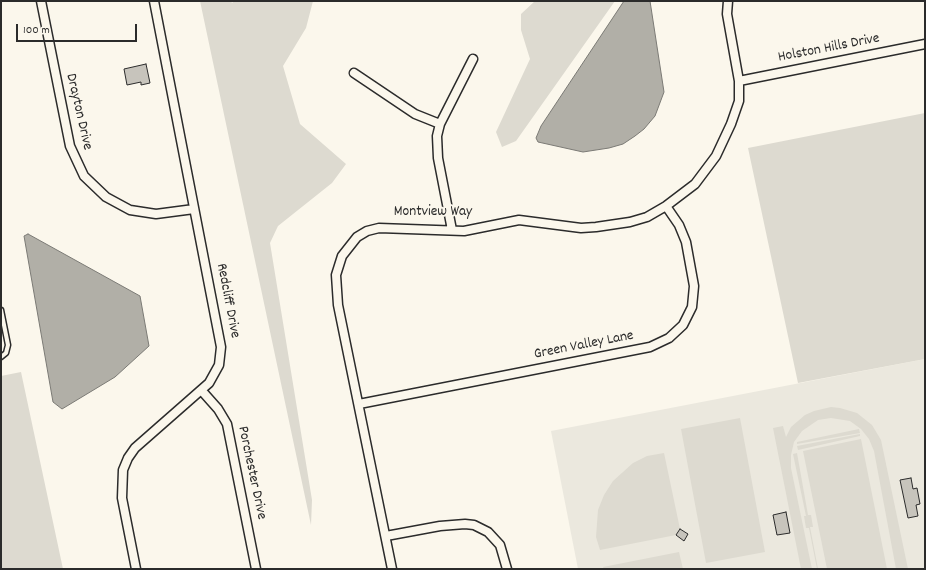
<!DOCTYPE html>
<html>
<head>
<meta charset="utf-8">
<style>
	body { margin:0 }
	#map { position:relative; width:926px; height:570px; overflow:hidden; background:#fbf7ec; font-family:Dekko,sans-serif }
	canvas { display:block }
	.frame { position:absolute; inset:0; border:2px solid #2b2b2b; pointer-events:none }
	.scale { position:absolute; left:16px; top:24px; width:121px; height:18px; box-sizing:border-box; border:2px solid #2b2b2b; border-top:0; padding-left:5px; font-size:12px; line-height:14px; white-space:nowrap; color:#2b2b2b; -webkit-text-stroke:3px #fbf7ec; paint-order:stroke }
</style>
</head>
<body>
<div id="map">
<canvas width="926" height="570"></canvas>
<div class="frame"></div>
<div class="scale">100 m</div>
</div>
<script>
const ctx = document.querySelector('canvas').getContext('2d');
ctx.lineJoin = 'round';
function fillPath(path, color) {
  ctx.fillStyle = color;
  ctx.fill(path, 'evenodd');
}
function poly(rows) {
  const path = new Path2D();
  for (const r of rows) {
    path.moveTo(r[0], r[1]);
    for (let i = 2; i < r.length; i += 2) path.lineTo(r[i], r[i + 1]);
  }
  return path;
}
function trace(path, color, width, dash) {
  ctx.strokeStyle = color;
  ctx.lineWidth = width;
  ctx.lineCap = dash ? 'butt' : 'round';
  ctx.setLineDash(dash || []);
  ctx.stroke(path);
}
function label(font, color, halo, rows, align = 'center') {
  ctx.font = font + ' Dekko,sans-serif';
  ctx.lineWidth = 3.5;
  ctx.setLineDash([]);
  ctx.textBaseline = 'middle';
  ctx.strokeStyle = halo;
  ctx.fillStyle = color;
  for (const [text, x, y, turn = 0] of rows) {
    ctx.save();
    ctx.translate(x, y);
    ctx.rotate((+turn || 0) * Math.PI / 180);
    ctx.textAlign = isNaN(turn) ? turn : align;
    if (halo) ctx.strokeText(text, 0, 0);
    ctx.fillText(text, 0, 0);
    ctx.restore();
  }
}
fillPath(poly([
	[925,359,925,569,578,569,551,431]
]), '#ebe8de');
fillPath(poly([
	[200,1,231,1,232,3,234,1,313,1,306,28,283,66,300,124,346,164,332,183,278,226,270,243,312,500,311,525],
	[535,1,615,1,516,141,502,147,496,132,530,59,521,30,521,14],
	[925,113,925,359,798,383,748,148],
	[21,372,63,569,1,569,1,376],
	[831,407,840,408,857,413,872,425,881,440,908,569,896,569,874,451,869,439,861,429,850,421,831,418,818,420,802,431,794,442,791,455,791,468,812,569,801,569,773,428,783,426,786,437,791,427,805,415,814,411],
	[740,418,765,552,706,563,681,429],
	[859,429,860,433,797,444,797,442],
	[860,434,860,436,798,450,797,446],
	[861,439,887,569,827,569,803,451],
	[664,453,680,529,676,535,600,550,596,537,598,510,604,495,613,481,633,463,647,456],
	[797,453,808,515,811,515,813,527,810,527,818,569,817,569,809,528,806,528,804,516,806,516,793,454],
	[679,552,683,569,604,569,603,567]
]), '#dddad0');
const water = poly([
	[624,1,650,1,664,92,655,116,644,129,635,136,623,144,609,148,583,152,538,142,536,138,541,126,624,1],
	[28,234,140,296,149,346,115,377,62,409,53,402,24,236,28,234]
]);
fillPath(water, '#b1afa7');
trace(water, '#7b7a75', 1);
const building = poly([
	[146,64,150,83,141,85,141,82,127,85,124,69,146,64],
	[911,478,913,489,917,488,920,504,916,505,918,516,908,518,900,480,911,478],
	[786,512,790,533,777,535,773,515,786,512],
	[680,529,688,534,684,541,676,535,680,529]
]);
fillPath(building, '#c7c4bc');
trace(building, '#2b2b2b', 1);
const service = poly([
	[1,310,8,345,6,353,1,357]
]);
const minor = poly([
	[41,1,70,146,84,176,106,197,130,210,156,214,194,209],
	[354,73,415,114,440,124],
	[739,81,925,44],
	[452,230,438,158,437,136,440,124,473,59],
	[202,391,218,409,227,424,256,569],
	[359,404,650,347,669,338,683,325,692,307,694,286,686,242,679,225,666,206],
	[386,536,440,526,465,524,474,525,488,532,500,545,507,569],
	[136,569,122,498,123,470,128,458,135,448,209,383,219,365,221,347,154,1],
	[392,569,338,305,336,275,342,256,357,237,367,231,379,228,464,231,519,220,581,228,596,227,630,222,647,217,666,206,695,184,716,156,731,124,739,101,739,81,727,14,728,1]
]);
trace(service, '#2b2b2b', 7);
trace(minor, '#2b2b2b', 11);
trace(service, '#fbf7ec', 4);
trace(minor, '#fbf7ec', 8);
label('15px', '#2b2b2b', '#fbf7ec', [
	["Holston Hills Drive",829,49,-11],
	["Drayton Drive",78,112,77],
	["Montview Way",433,213],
	["Redcliff Drive",227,301,79],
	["Green Valley Lane",584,346,-11],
	["Porchester Drive",251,473,78]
]);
</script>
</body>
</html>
